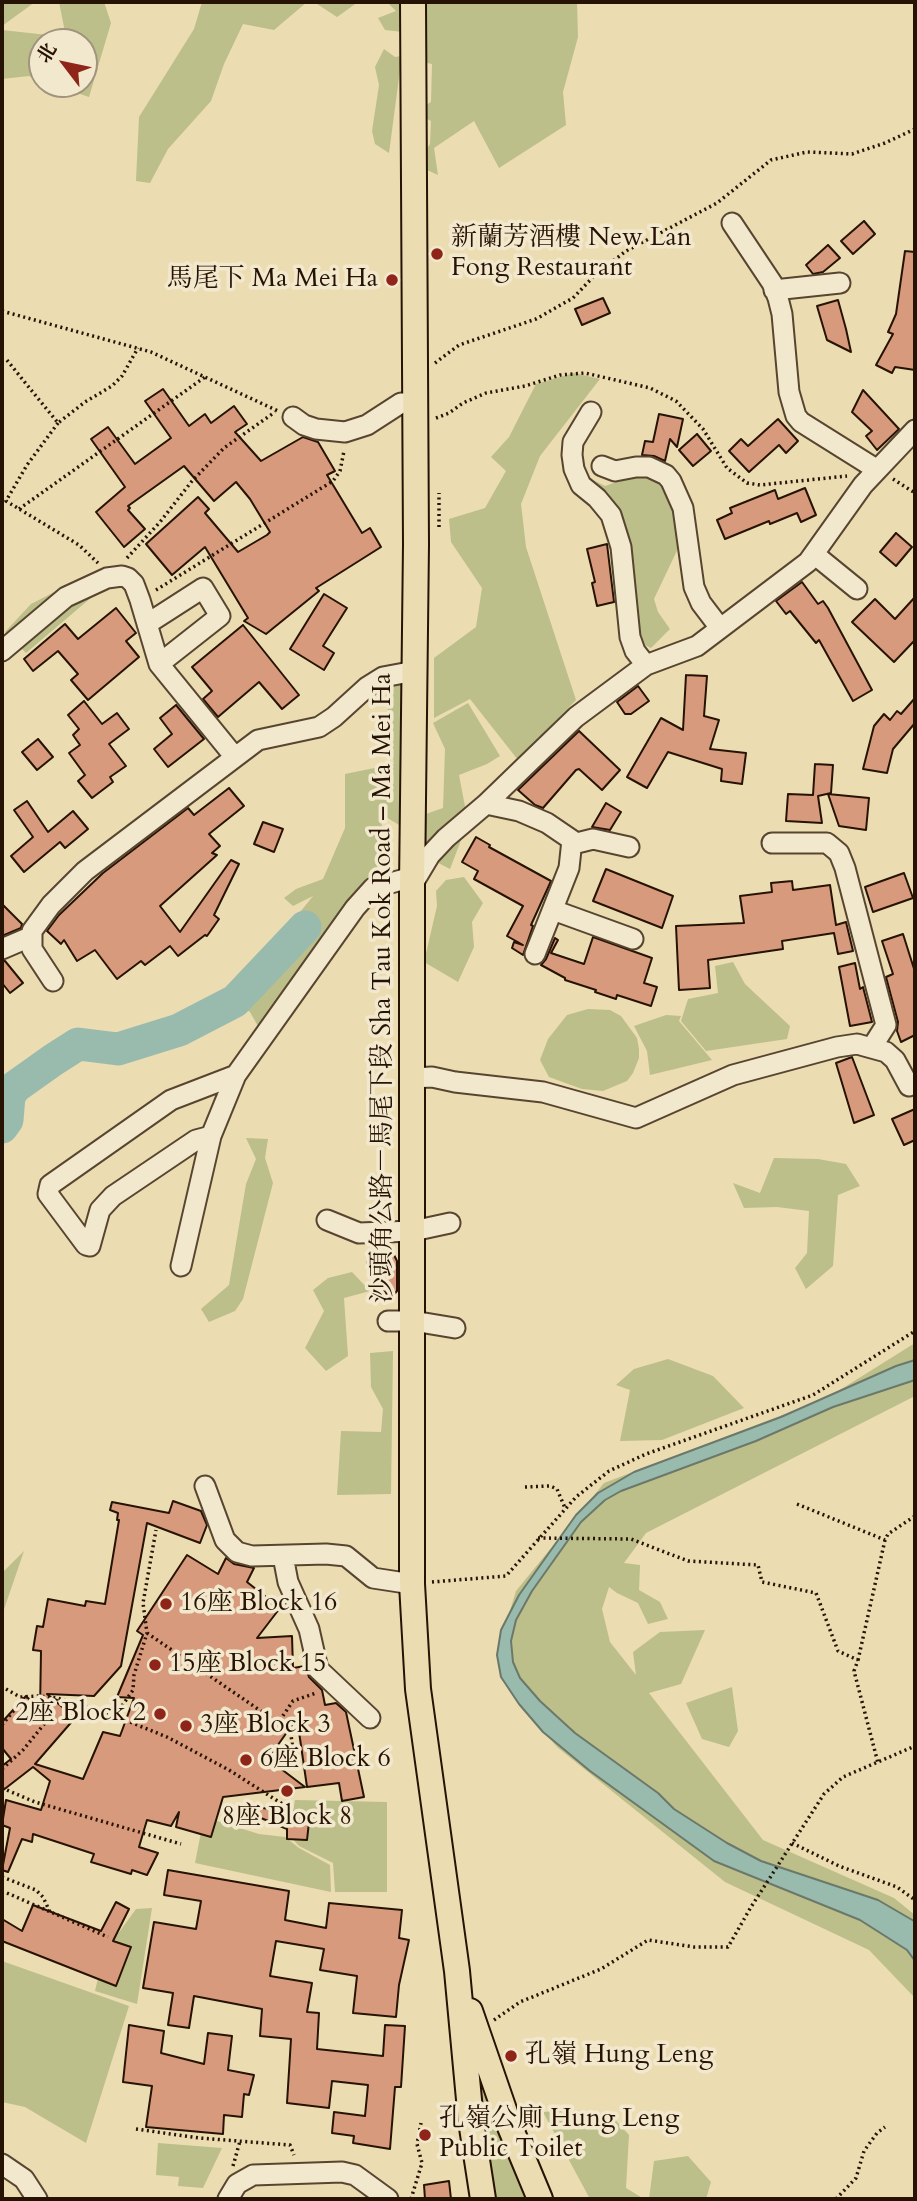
<!DOCTYPE html>
<html>
<head>
<meta charset="utf-8">
<style>
	body { margin:0 }
	#map { position:relative; width:917px; height:2201px; overflow:hidden; background:#ebdcb2; font-family:Cardo,"Noto Serif SC",serif }
	canvas { display:block }
	.frame { position:absolute; inset:0; border:4px solid #271304; pointer-events:none }
	.north { position:absolute; left:28px; top:28px; width:70px; height:70px; box-sizing:border-box; background:#f2e8cd; border:2px solid #a1937d; border-radius:50%; rotate:302deg; font-size:19px; font-weight:700; line-height:28px; text-align:center; color:#271304 }
	.north::after { content:''; display:block; margin:auto; width:24px; height:32px; background:#8f2418; clip-path:polygon(50% 0,100% 100%,50% 72%,0 100%) }
</style>
</head>
<body>
<div id="map">
<canvas width="917" height="2201"></canvas>
<div class="frame"></div>
<div class="north">北</div>
</div>
<script>
const ctx = document.querySelector('canvas').getContext('2d');
ctx.lineJoin = 'round';
function fillPath(path, color) {
  ctx.fillStyle = color;
  ctx.fill(path, 'evenodd');
}
function poly(rows) {
  const path = new Path2D();
  for (const r of rows) {
    path.moveTo(r[0], r[1]);
    for (let i = 2; i < r.length; i += 2) path.lineTo(r[i], r[i + 1]);
  }
  return path;
}
function trace(path, color, width, dash) {
  ctx.strokeStyle = color;
  ctx.lineWidth = width;
  ctx.lineCap = dash ? 'butt' : 'round';
  ctx.setLineDash(dash || []);
  ctx.stroke(path);
}
function label(font, color, halo, rows, align = 'center') {
  ctx.font = font + ' Cardo,"Noto Serif SC",serif';
  ctx.lineWidth = 7;
  ctx.setLineDash([]);
  ctx.textBaseline = 'middle';
  ctx.strokeStyle = halo;
  ctx.fillStyle = color;
  for (const [text, x, y, turn = 0] of rows) {
    ctx.save();
    ctx.translate(x, y);
    ctx.rotate((+turn || 0) * Math.PI / 180);
    ctx.textAlign = isNaN(turn) ? turn : align;
    if (halo) ctx.strokeText(text, 0, 0);
    ctx.fillText(text, 0, 0);
    ctx.restore();
  }
}
fillPath(poly([
	[2,2,35,2,2,26],
	[59,2,104,2,111,23,89,97,51,84,84,84,84,42,42,42,42,81,29,76,2,79,2,30,66,37],
	[202,2,307,2,274,30,243,24,224,64,211,101,168,149,150,183,136,181,139,117,194,29],
	[314,2,358,2,337,17],
	[387,2,577,2,578,37,563,92,566,125,499,168,474,121,434,148,438,175,416,165,430,144,431,121,414,112,431,102,432,64,418,61,400,70,389,153,375,144,372,131,379,85,375,67,384,49,395,57,421,53,421,34,385,30,378,18,396,11],
	[574,373,600,379,540,456,521,504,526,547,576,700,518,760,470,699,434,718,434,658,476,627,482,588,451,542,449,519,485,508,506,471,491,457,509,437,536,384],
	[582,467,589,478,605,486,639,474,667,481,682,540,654,599,658,612,670,629,651,648,640,643,636,628,629,540,620,511,585,483],
	[76,581,96,581,99,591,26,653,5,632,31,604],
	[415,678,404,828,381,814,384,865,346,904,268,1044,250,1012,223,992,265,956,313,896,293,906,284,898,296,889,323,879,345,828,345,774,394,764,385,685],
	[468,703,500,756,487,764,459,775,468,822,450,869,419,853,423,815,443,808,445,749,433,723],
	[464,877,483,903,472,922,474,947,458,982,424,962,437,906,436,891,446,880],
	[733,962,745,984,790,1026,787,1039,706,1051,681,1021,688,999,718,993,715,966],
	[588,1009,610,1010,621,1016,637,1038,639,1049,639,1058,633,1073,627,1081,603,1091,582,1089,549,1077,540,1060,548,1039,567,1015],
	[666,1015,681,1016,679,1021,712,1060,650,1075,647,1051,634,1026],
	[246,1138,268,1139,265,1158,273,1183,243,1299,235,1311,209,1322,201,1309,229,1285,246,1184,256,1159],
	[774,1158,818,1159,846,1164,860,1186,838,1195,833,1266,806,1289,795,1268,807,1253,809,1211,777,1207,744,1208,733,1183,760,1193],
	[352,1272,370,1291,344,1298,348,1356,326,1371,305,1348,324,1311,313,1290,328,1278],
	[915,1343,915,1396,646,1533,624,1563,640,1565,639,1590,660,1602,668,1619,648,1624,638,1603,617,1593,609,1587,602,1609,610,1642,636,1675,633,1652,660,1632,705,1630,681,1684,649,1693,763,1840,894,1898,915,1915,915,1998,869,1950,725,1882,557,1747,518,1702,499,1647,516,1591,604,1483,827,1398],
	[393,1351,391,1494,337,1495,341,1431,381,1432,383,1409,371,1387,370,1353],
	[668,1359,713,1376,744,1408,662,1440,620,1441,630,1390,616,1385,634,1369],
	[24,1551,12,1586,2,1615,2,1573],
	[732,1687,738,1731,729,1747,702,1739,686,1703],
	[295,1800,387,1802,387,1892,335,1892,333,1863,299,1846,289,1835],
	[204,1817,259,1834,285,1837,299,1848,330,1865,331,1892,195,1863],
	[152,1908,137,2004,95,1991,104,1953,136,1909],
	[2,1961,129,2006,86,2143,25,2107,2,2102],
	[479,2074,528,2199,491,2199],
	[574,2110,611,2115,629,2135,626,2188,644,2199,590,2199,543,2112],
	[158,2143,222,2148,203,2188,178,2186,179,2177,156,2175],
	[688,2156,711,2182,706,2199,649,2199,654,2161]
]), '#bcbf89');
const water = poly([
	[915,1360,915,1380,833,1407,756,1441,621,1491,605,1500,581,1522,532,1591,516,1620,511,1641,513,1662,520,1678,540,1701,575,1733,658,1793,674,1809,727,1843,761,1861,878,1900,914,1921,915,1961,907,1950,860,1920,714,1861,590,1771,543,1732,519,1704,501,1677,497,1655,501,1630,519,1595,576,1515,598,1493,634,1472,781,1417,896,1366,915,1360]
]);
fillPath(water, '#98bbae');
trace(water, '#6b786a', 2);
trace(poly([
	[2,1127,7,1120,9,1096,15,1087,53,1060,78,1044,118,1049,179,1030,235,1001,305,927]
]), '#98bbae', 33);
const building = poly([
	[864,221,875,234,853,254,841,241,864,221],
	[828,245,840,258,823,272,813,274,806,265,828,245],
	[905,251,915,252,915,370,895,367,892,373,876,365,893,334,888,332,896,314,905,251],
	[603,298,610,313,582,325,575,309,603,298],
	[838,300,846,329,851,352,827,340,817,306,838,300],
	[163,389,189,426,205,414,211,423,234,406,247,424,235,432,261,461,303,437,318,442,335,471,327,475,362,533,370,528,381,547,316,588,319,591,266,634,244,621,248,618,205,547,172,575,146,544,198,497,209,509,205,513,238,552,267,535,270,532,250,499,236,482,214,501,184,466,128,506,130,508,128,510,145,529,124,547,96,512,125,487,91,439,108,427,135,464,171,438,145,401,163,389],
	[863,390,899,429,877,450,866,436,872,431,852,412,863,390],
	[659,414,683,419,677,447,670,439,665,461,654,456,642,455,645,441,653,442,659,414],
	[778,419,798,441,786,453,779,445,749,472,729,451,741,439,748,446,778,419],
	[697,434,711,451,693,466,679,450,697,434],
	[805,488,816,515,801,522,797,513,770,524,769,521,725,539,717,520,732,513,730,508,775,490,778,499,805,488],
	[896,533,912,547,896,566,880,552,896,533],
	[607,544,614,602,597,606,592,583,595,582,587,549,607,544],
	[802,582,818,604,823,601,828,608,872,690,853,701,819,640,816,643,790,611,786,614,776,601,802,582],
	[324,594,347,608,323,646,334,653,324,670,290,649,324,594],
	[915,597,915,640,894,662,852,622,875,599,895,619,915,597],
	[116,608,136,633,126,641,139,657,88,700,71,680,78,674,58,651,33,671,24,659,65,624,78,639,116,608],
	[243,625,299,695,282,709,259,682,218,717,203,699,212,691,192,667,243,625],
	[686,675,707,676,704,716,719,720,710,749,746,753,742,784,721,781,722,769,668,752,647,788,627,777,661,718,683,730,686,675],
	[638,686,649,701,631,714,625,714,617,702,638,686],
	[915,698,915,723,893,749,887,773,863,769,874,726,884,714,890,720,897,711,901,714,915,698],
	[84,701,102,724,117,713,129,729,109,744,126,766,110,777,113,782,92,798,78,781,85,775,69,753,80,745,73,735,79,729,68,715,84,701],
	[176,705,204,739,168,767,154,749,172,734,160,718,176,705],
	[579,731,620,770,602,790,579,769,576,770,543,808,535,805,518,790,579,731],
	[38,739,53,757,37,770,22,752,38,739],
	[815,764,833,765,831,793,818,796,822,823,786,821,788,794,813,795,815,764],
	[229,788,244,806,209,834,220,846,212,853,217,855,160,906,180,932,231,860,239,864,214,915,219,919,207,936,205,935,178,956,170,946,145,965,141,961,117,979,95,950,77,961,64,940,61,944,47,931,59,915,103,873,188,808,194,815,229,788],
	[828,794,869,798,866,830,839,826,828,794],
	[27,801,48,832,73,811,88,829,65,848,60,842,24,872,11,856,33,837,14,810,27,801],
	[606,803,621,812,610,830,592,827,606,803],
	[263,822,283,829,274,852,254,844,263,822],
	[476,837,490,845,489,847,551,881,531,925,533,926,523,955,512,948,514,942,523,945,507,936,523,906,474,879,478,871,462,862,476,837],
	[606,869,673,896,662,928,593,901,606,869],
	[904,873,913,898,873,912,865,887,904,873],
	[792,881,793,890,830,885,836,925,846,922,853,951,838,954,834,933,782,941,783,949,708,960,710,988,679,990,676,926,744,923,740,896,772,892,771,883,792,881],
	[2,904,22,924,21,928,2,936,2,904],
	[903,934,915,972,915,1035,901,1042,897,1031,898,1022,886,977,893,974,882,941,903,934],
	[593,937,652,958,644,983,657,987,651,1006,617,995,616,999,595,992,596,990,565,980,565,978,541,965,546,959,555,938,558,940,551,953,584,964,593,937],
	[2,961,5,961,23,983,10,993,2,983,2,961],
	[855,963,860,989,863,987,872,1022,850,1026,839,967,855,963],
	[852,1057,874,1115,854,1123,836,1063,852,1057],
	[915,1109,915,1140,904,1145,892,1119,915,1109],
	[391,1249,397,1261,397,1291,391,1298,377,1285,367,1262,391,1249],
	[173,1501,201,1511,207,1525,200,1543,147,1523,121,1666,94,1696,47,1694,75,1718,35,1764,83,1779,103,1732,120,1736,134,1698,117,1697,143,1635,137,1631,187,1555,218,1574,226,1558,234,1564,254,1568,247,1582,280,1608,257,1638,292,1636,293,1668,305,1666,309,1677,322,1690,325,1705,336,1703,346,1712,364,1797,342,1801,339,1783,307,1787,297,1718,268,1759,305,1787,223,1797,211,1837,176,1827,179,1812,171,1826,147,1820,139,1847,158,1853,147,1875,132,1870,131,1874,91,1862,94,1854,33,1834,32,1842,22,1839,8,1872,2,1870,10,1828,2,1825,6,1800,41,1810,50,1781,33,1767,2,1791,2,1766,11,1759,2,1748,2,1722,26,1696,40,1710,41,1651,33,1650,37,1626,43,1627,48,1599,85,1606,86,1601,105,1604,119,1520,117,1520,118,1513,110,1510,112,1502,169,1513,173,1501],
	[242,1806,310,1813,307,1840,287,1839,287,1829,242,1810,242,1806],
	[168,1870,289,1891,285,1920,326,1928,329,1903,402,1910,399,1938,409,1940,399,1985,396,2017,353,2013,357,1976,320,1970,324,1949,276,1941,270,1976,312,1983,307,2012,319,2013,317,2049,383,2056,385,2025,405,2026,401,2087,395,2087,390,2149,353,2143,354,2136,332,2133,334,2112,365,2116,368,2085,332,2081,329,2108,287,2103,291,2039,260,2036,262,2009,194,1996,189,2028,168,2025,173,1993,143,1988,154,1922,196,1929,201,1901,164,1895,168,1870],
	[116,1902,129,1909,113,1941,131,1947,116,1986,2,1941,2,1919,22,1931,33,1905,101,1931,116,1902],
	[129,2025,164,2031,161,2053,204,2064,208,2033,232,2036,228,2070,254,2075,249,2095,244,2094,242,2117,224,2115,223,2134,146,2127,152,2086,123,2082,129,2025],
	[449,2181,451,2199,425,2199,424,2185,449,2181]
]);
fillPath(building, '#d89a7d');
trace(building, '#271304', 2);
const minor = poly([
	[732,223,772,283,778,298,782,314,789,392,796,416,801,422,876,469],
	[774,290,840,283],
	[591,412,573,442,572,455,574,469,581,485,597,498,611,515,621,547,630,637,635,651,646,665],
	[293,417,304,425,316,429,345,432,367,425,401,403,416,403],
	[602,466,615,471,636,467,649,467,666,475,671,481,683,508,694,587,701,603,720,628],
	[814,554,857,589],
	[147,624,203,588,220,616,159,664],
	[2,651,66,597,107,578,122,576,128,578,134,584,140,600,159,664,234,756],
	[486,804,519,811,547,823,572,840,569,868,535,954],
	[772,843,827,843,839,853,845,868,886,1025,872,1047],
	[573,844,593,839,629,847],
	[412,885,430,855,446,838,486,804,576,717,646,665,697,646,808,562,863,485,915,430],
	[553,910,633,939],
	[2,949,30,937],
	[53,981,32,949,32,931,51,905,85,871,258,740,319,727,334,717,367,687,383,677,415,671],
	[236,1075,211,1136,196,1140,113,1196,100,1210,90,1246,86,1245,48,1194,50,1185,171,1100,236,1075,355,908,373,888,412,877],
	[413,1078,432,1077,455,1082,543,1092,636,1118,733,1075,837,1047,857,1044,886,1052,895,1060,909,1086,915,1083],
	[327,1220,359,1233,413,1231,450,1223],
	[181,1266,211,1136],
	[388,1321,413,1321,455,1328],
	[205,1486,225,1540,237,1552,252,1556,326,1554,346,1556,373,1578,412,1584],
	[283,1556,288,1582,309,1629,318,1669,370,1718],
	[2,2164,24,2179,37,2199],
	[228,2199,237,2184,253,2175,342,2172,355,2175,388,2199]
]);
const major = poly([
	[413,2,416,544,412,885,412,1584,418,1689,457,1971,471,2121,483,2199],
	[470,2011,510,2127,540,2199]
]);
trace(minor, '#584530', 23);
trace(major, '#271304', 28);
trace(poly([
	[2,311,151,352,278,411],
	[2,359,6,359,58,423,85,402,112,386,122,376,138,348],
	[435,363,459,345,536,319,573,298,596,274,626,251,717,203,771,160,807,152,852,154,885,143,915,129],
	[436,418,449,413,463,403,486,393,525,386,560,375,585,373,650,388,676,401,703,429,727,468,747,483,760,485,847,476],
	[58,423,27,465,6,501,79,545,98,563],
	[893,479,915,493],
	[19,509,205,377],
	[439,527,439,493],
	[127,558,160,522,192,481,224,448,275,412],
	[156,590,333,481,340,471,344,451],
	[525,1487,550,1486,557,1489,565,1508],
	[797,1504,885,1540,888,1534,915,1516],
	[538,1538,631,1539,688,1561,758,1565,762,1582,816,1593,838,1651,858,1660,854,1671,878,1763],
	[432,1582,506,1576,576,1497,609,1471,646,1454,813,1395,915,1331],
	[147,1633,274,1720,280,1720,293,1701,316,1693],
	[858,1660,885,1540],
	[6,1689,20,1697,39,1696,57,1698,115,1716,133,1690,134,1675,147,1633,143,1603,156,1530],
	[115,1716,167,1737,229,1770,284,1805],
	[277,1721,291,1735,295,1766],
	[2,1725,25,1697],
	[2,1769,23,1750,45,1723,57,1698],
	[2,1788,35,1802,181,1844],
	[792,1843,839,1866,897,1887,915,1900],
	[2,1877,36,1890,43,1897,50,1912],
	[7,1893,108,1937],
	[494,2020,520,2002,601,1969,648,1940,694,1947,728,1947,751,1907,824,1794,843,1777,915,1746],
	[136,2129,199,2138,290,2145,294,2155],
	[233,2166,240,2141],
	[411,2199,422,2163,417,2144,421,2123],
	[836,2199,856,2178,864,2151,877,2133,885,2127]
]), '#271304', 3.5, [2, 3.5]);
trace(minor, '#f2e8cd', 19);
trace(major, '#ebdcb2', 24);
for (const [x, y, r, color] of [
	[437,254,7,"#8f2418"],
	[392,280,7,"#8f2418"],
	[166,1604,7,"#8f2418"],
	[155,1665,7,"#8f2418"],
	[160,1714,7,"#8f2418"],
	[186,1726,7,"#8f2418"],
	[246,1760,7,"#8f2418"],
	[287,1791,7,"#8f2418"],
	[511,2056,7,"#8f2418"],
	[425,2135,7,"#8f2418"]
]) {
  const dot = new Path2D();
  dot.arc(x, y, r, 0, 2 * Math.PI);
  ctx.fillStyle = color;
  ctx.fill(dot);
  trace(dot, '#f2e8cd', 2.5);
}
label('26px', '#271304', '#f2e8cd', [
	["新蘭芳酒樓 New Lan",451,239],
	["Fong Restaurant",451,269],
	["馬尾下 Ma Mei Ha",378,280,"right"],
	["16座 Block 16",180,1604],
	["15座 Block 15",169,1665],
	["2座 Block 2",146,1714,"right"],
	["3座 Block 3",200,1726],
	["6座 Block 6",260,1760],
	["8座 Block 8",287,1818,"center"],
	["孔嶺 Hung Leng",525,2056],
	["孔嶺公廁 Hung Leng",439,2120],
	["Public Toilet",439,2150]
], 'left');
label('26px', '#271304', '#f2e8cd', [
	["沙頭角公路－馬尾下段 Sha Tau Kok Road – Ma Mei Ha",384,988,-90]
]);
</script>
</body>
</html>
